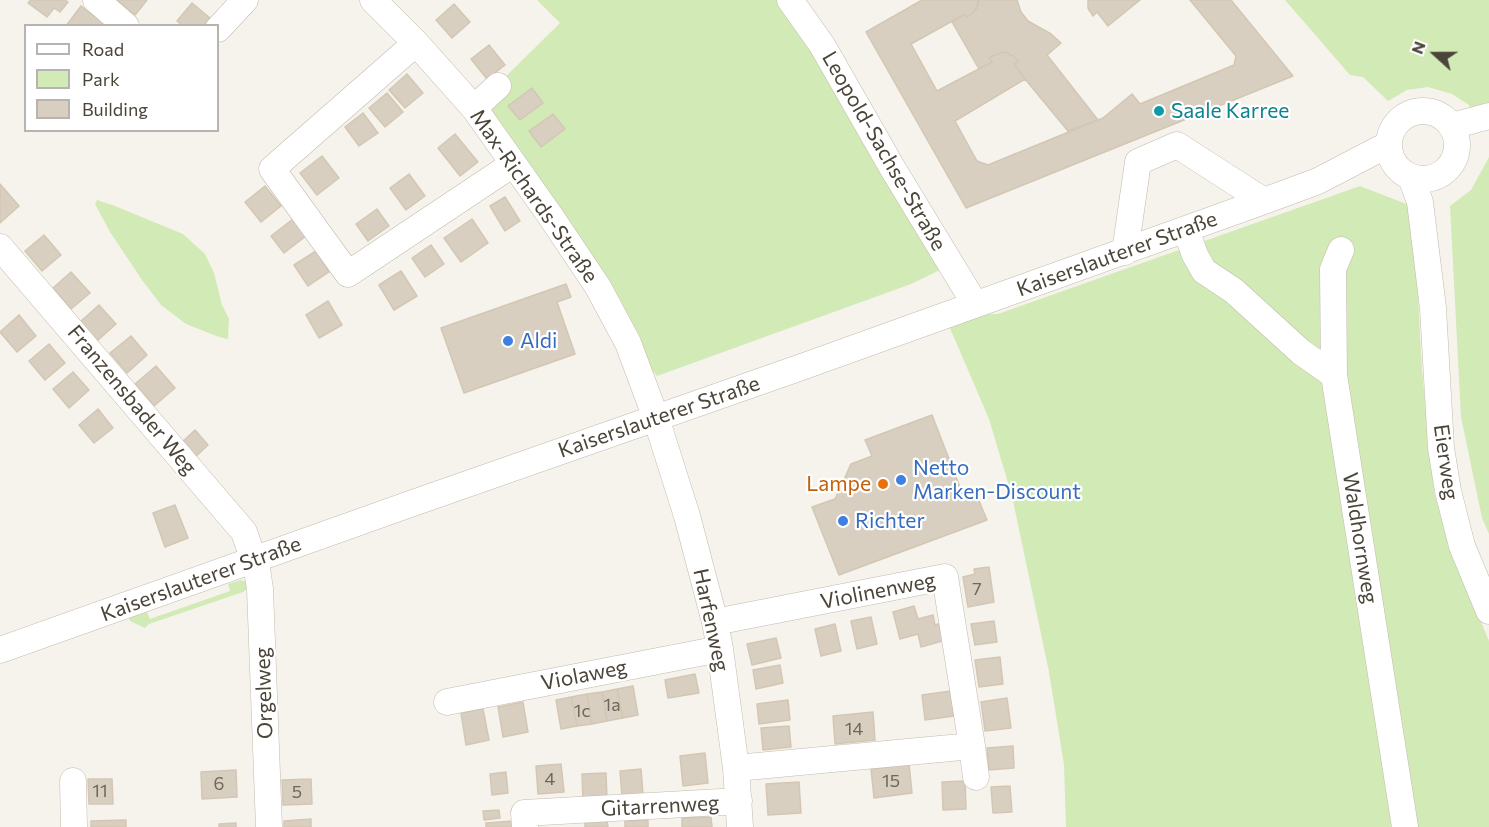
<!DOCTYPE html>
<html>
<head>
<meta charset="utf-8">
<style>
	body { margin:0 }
	#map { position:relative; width:1489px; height:827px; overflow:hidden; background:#f6f3ec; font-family:Commissioner,sans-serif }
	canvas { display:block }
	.legend { position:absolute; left:24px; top:24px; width:195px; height:108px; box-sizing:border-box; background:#fff; border:2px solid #b7b4b0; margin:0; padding:8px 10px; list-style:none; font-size:18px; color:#4b4439 }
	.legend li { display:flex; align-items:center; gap:12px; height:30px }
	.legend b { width:30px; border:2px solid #b7b4b0 }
	.north { position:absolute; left:1405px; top:24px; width:60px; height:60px; -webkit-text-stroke:4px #fff; paint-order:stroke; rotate:291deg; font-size:16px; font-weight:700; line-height:24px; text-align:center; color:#4b4439 }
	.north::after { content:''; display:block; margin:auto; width:21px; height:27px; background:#4b4439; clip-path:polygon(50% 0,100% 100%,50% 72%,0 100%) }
</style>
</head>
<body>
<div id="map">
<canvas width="1489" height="827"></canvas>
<ul class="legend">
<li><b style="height:8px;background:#fff"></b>Road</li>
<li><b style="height:16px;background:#d2eab5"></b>Park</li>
<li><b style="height:16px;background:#d8cfc1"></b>Building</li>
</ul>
<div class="north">N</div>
</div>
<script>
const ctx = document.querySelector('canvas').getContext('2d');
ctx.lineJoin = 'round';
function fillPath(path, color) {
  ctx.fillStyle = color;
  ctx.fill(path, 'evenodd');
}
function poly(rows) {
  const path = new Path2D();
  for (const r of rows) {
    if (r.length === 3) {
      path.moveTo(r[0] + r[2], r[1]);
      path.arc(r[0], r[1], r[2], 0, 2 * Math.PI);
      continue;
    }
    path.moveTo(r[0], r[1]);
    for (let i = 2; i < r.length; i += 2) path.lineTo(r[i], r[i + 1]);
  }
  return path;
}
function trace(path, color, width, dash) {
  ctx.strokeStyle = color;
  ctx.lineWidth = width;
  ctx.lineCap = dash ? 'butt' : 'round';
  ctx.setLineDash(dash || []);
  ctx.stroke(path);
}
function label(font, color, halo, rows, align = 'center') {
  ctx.font = font + ' Commissioner,sans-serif';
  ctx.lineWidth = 4.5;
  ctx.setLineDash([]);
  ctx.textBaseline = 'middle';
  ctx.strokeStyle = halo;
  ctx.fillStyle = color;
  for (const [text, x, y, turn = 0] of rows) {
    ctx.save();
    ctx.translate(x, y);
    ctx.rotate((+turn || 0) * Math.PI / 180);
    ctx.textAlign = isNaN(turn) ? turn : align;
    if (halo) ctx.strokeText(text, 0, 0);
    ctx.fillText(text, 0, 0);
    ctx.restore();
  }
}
fillPath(poly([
	[537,0,790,0,940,270,911,284,657,376,628,343,474,108,560,23],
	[1285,0,1489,0,1489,116,1474,121,1469,105,1452,94,1428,87,1407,90,1388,101,1363,77,1350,75],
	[1489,157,1489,534,1482,518,1461,417,1450,206,1471,190],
	[1360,186,1409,205,1415,242,1422,371,1434,492,1450,548,1489,641,1489,827,1066,827,1064,765,1049,672,1012,496,989,419,956,342,944,315,998,314],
	[97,200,115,206,183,234,205,254,214,273,222,305,229,319,228,339,219,337,186,324,161,305,142,280,110,232,95,204],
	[241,580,246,582,248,587,246,590,243,592,149,624,145,628,130,621,129,618,147,612,150,619,230,591,228,584]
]), '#d2eab5');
const building = poly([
	[31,0,65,0,68,2,60,12,54,8,47,17,28,3,31,0],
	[117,0,147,0,135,15,117,0],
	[922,0,978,0,979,3,973,13,967,17,965,14,911,44,937,91,992,62,989,58,997,54,1005,52,1013,56,1019,61,1014,64,1025,79,955,121,977,161,988,165,1103,118,1132,94,1140,104,1234,65,1236,56,1190,0,1231,0,1293,76,966,208,866,32,922,0],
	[978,0,1017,0,1021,12,1028,21,1051,34,1061,43,1047,55,1098,120,1068,131,1025,79,1014,64,1019,61,1013,56,1005,52,997,54,989,58,992,62,979,69,952,22,965,14,967,17,973,13,977,8,978,0],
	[1088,0,1140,0,1108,26,1097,12,1093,16,1088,8,1088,0],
	[192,3,210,18,204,26,183,26,177,21,192,3],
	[454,4,470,22,452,38,436,20,454,4],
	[81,6,103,23,101,26,66,26,81,6],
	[489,45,505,65,487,79,471,59,489,45],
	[407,74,423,93,405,108,389,90,407,74],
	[532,88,543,103,520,120,508,106,532,88],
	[387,93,403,112,385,127,369,108,387,93],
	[363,113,378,133,359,146,345,127,363,113],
	[553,114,565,129,541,147,529,131,553,114],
	[455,134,478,162,460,176,438,148,455,134],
	[322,156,339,178,317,195,300,173,322,156],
	[409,174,425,196,406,210,390,188,409,174],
	[0,184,19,206,0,223,0,184],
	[265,186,281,206,261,222,245,202,265,186],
	[505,197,520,221,505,231,490,206,505,197],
	[377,209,389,226,368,241,356,224,377,209],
	[293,219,306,236,284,253,271,236,293,219],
	[472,219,488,243,461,262,444,238,472,219],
	[44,235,61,255,42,271,25,251,44,235],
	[431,245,444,264,425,277,412,258,431,245],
	[316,251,329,272,308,286,294,265,316,251],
	[401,271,417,296,394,310,379,285,401,271],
	[71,272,90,293,71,309,53,288,71,272],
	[566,284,571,297,557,302,575,354,464,393,441,328,566,284],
	[328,301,342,325,319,338,306,315,328,301],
	[99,305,116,324,97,341,80,322,99,305],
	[19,315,36,336,17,352,0,332,19,315],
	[131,336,147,355,127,373,110,353,131,336],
	[49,344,65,363,45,380,29,361,49,344],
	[156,366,175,388,154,406,135,384,156,366],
	[73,372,89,390,69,408,53,389,73,372],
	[98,409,113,428,94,443,79,425,98,409],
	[932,415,965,500,977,496,987,520,839,575,812,507,835,499,851,464,872,456,865,440,932,415],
	[195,430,208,445,192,460,179,445,195,430],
	[175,505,188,538,165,547,153,513,175,505],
	[989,567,994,602,968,607,963,577,975,574,974,569,989,567],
	[914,606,918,619,933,615,935,625,942,623,946,640,921,647,918,634,900,639,893,612,914,606],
	[871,617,877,644,857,649,851,621,871,617],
	[994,621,997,642,975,645,971,624,994,621],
	[835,624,841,651,821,656,815,629,835,624],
	[776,638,781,658,752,665,747,644,776,638],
	[1000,657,1003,684,979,687,975,660,1000,657],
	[780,665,783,683,756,689,753,670,780,665],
	[695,674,699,693,668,698,665,680,695,674],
	[633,686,638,715,623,718,617,689,633,686],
	[617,689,623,718,607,721,602,692,617,689],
	[951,691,954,716,925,720,922,695,951,691],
	[602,692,607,721,592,724,587,694,602,692],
	[587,694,592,724,577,726,571,697,587,694],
	[571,697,577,726,561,729,556,700,571,697],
	[1007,698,1011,728,985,731,981,702,1007,698],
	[788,700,790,720,759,724,757,704,788,700],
	[523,702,528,732,503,737,498,707,523,702],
	[483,709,489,740,466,745,461,713,483,709],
	[873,712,875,740,835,744,833,716,873,712],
	[789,726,791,747,763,750,761,728,789,726],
	[1013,746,1014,768,989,770,987,748,1013,746],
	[705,753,708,783,683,786,680,756,705,753],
	[561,764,564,792,538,794,536,766,561,764],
	[909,764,912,793,874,798,871,769,909,764],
	[641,769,643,795,622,797,620,771,641,769],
	[236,770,237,797,202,799,201,772,236,770],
	[506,772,508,793,492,795,490,774,506,772],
	[606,773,607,798,583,800,582,774,606,773],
	[88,779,112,779,113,804,89,804,88,779],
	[311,779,312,804,283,805,282,780,311,779],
	[965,781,966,809,943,810,942,782,965,781],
	[799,782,801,813,768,815,766,784,799,782],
	[1010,786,1012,812,993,813,991,787,1010,786],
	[499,810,500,818,484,820,483,811,499,810],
	[711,817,712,827,682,827,682,818,711,817],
	[311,819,311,827,284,827,284,821,311,819],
	[126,820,126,827,91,827,91,821,126,820],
	[648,820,648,827,625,827,625,821,648,820],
	[513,821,513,827,486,827,486,823,513,821],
	[607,821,608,827,585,827,585,823,607,821],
	[236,823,236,827,219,827,219,824,236,823]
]);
fillPath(building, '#d8cfc1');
trace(building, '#d3c7b4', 1.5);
const minor = poly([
	[96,0,126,26],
	[373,0,416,43,474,108,549,214,598,287,628,343,656,418,687,516,715,622,720,649,736,768,740,827],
	[790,0,822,45,893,169,975,304],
	[218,29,245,0],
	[416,43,272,169,348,274,513,164],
	[474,108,498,86],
	[1423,145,34],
	[1452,126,1489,116],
	[1411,177,1420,202,1433,308,1441,448,1448,491,1462,546,1489,611],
	[1186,230,1195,255,1204,271,1234,291,1301,352,1334,375],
	[0,247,244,532,257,569,260,589,269,827],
	[1341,250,1333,269,1334,375,1405,827],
	[1125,252,1138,162,1177,145,1264,201],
	[715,622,945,577,972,746,736,768],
	[0,650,413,503,796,369,1264,201,1318,181,1389,144],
	[447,702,720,649],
	[972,746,976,777],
	[73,781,74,827],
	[525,827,524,813,739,801]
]);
trace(minor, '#c2bbae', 27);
trace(minor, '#fff', 26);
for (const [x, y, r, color] of [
	[1159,111,6,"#0f9aa8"],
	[508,341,6,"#3f7fe0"],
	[901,480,6,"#3f7fe0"],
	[883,484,6,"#e8710a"],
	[843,521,6,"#3f7fe0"]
]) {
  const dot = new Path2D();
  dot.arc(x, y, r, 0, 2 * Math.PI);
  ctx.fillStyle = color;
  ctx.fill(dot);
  trace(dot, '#fff', 2);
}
label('18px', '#6e675b', null, [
	["7",977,589],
	["1a",612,705],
	["1c",582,711],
	["14",854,729],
	["4",550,779],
	["15",891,781],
	["6",219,784],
	["11",100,791],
	["5",297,792]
]);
label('21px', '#0d838f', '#fff', [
	["Saale Karree",1171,111]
], 'left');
label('21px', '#4b4439', '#fff', [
	["Leopold-Sachse-Straße",884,151,60],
	["Max-Richards-Straße",534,196,55],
	["Kaiserslauterer Straße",1117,254,-20],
	["Franzensbader Weg",132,400,50],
	["Kaiserslauterer Straße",659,417,-19],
	["Eierweg",1446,462,82],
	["Waldhornweg",1360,538,81],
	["Kaiserslauterer Straße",201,579,-20],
	["Violinenweg",878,591,-11],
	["Harfenweg",711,620,78],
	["Violaweg",584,675,-11],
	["Orgelweg",264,693,-92],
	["Gitarrenweg",660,806,-3]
]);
label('21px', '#366cbe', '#fff', [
	["Aldi",520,341],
	["Netto",913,468],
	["Marken-Discount",913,492],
	["Richter",855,521]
], 'left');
label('21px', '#c56008', '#fff', [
	["Lampe",871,484]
], 'right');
</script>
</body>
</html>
